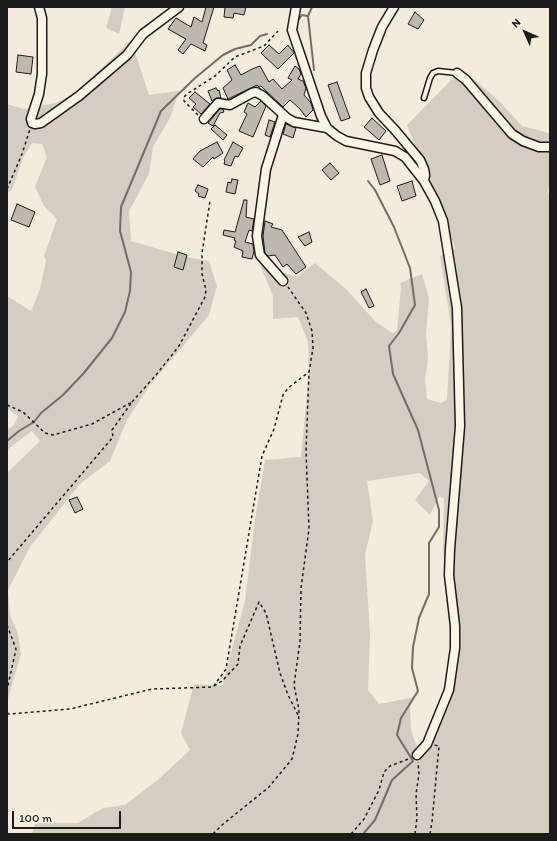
<!DOCTYPE html>
<html>
<head>
<meta charset="utf-8">
<style>
	body { margin:0 }
	#map { position:relative; width:557px; height:841px; overflow:hidden; background:#f3ecdd; font-family:Itim,sans-serif }
	canvas { display:block }
	.frame { position:absolute; inset:0; border:8px solid #1c1c1c; pointer-events:none }
	.north { position:absolute; left:505px; top:12px; width:40px; height:40px; -webkit-text-stroke:3px #fcf5e5; paint-order:stroke; rotate:315deg; font-size:11px; font-weight:700; line-height:16px; text-align:center; color:#1c1c1c }
	.north::after { content:''; display:block; margin:auto; width:14px; height:18px; background:#1c1c1c; clip-path:polygon(50% 0,100% 100%,50% 72%,0 100%) }
	.scale { position:absolute; left:12px; top:811px; width:109px; height:18px; box-sizing:border-box; border:2px solid #1c1c1c; border-top:0; padding-left:5px; font-size:12px; line-height:14px; white-space:nowrap; color:#1c1c1c; -webkit-text-stroke:3px #fcf5e5; paint-order:stroke }
</style>
</head>
<body>
<div id="map">
<canvas width="557" height="841"></canvas>
<div class="frame"></div>
<div class="north">N</div>
<div class="scale">100 m</div>
</div>
<script>
const ctx = document.querySelector('canvas').getContext('2d');
ctx.lineJoin = 'round';
function fillPath(path, color) {
  ctx.fillStyle = color;
  ctx.fill(path, 'evenodd');
}
function poly(rows) {
  const path = new Path2D();
  for (const r of rows) {
    path.moveTo(r[0], r[1]);
    for (let i = 2; i < r.length; i += 2) path.lineTo(r[i], r[i + 1]);
  }
  return path;
}
function trace(path, color, width, dash) {
  ctx.strokeStyle = color;
  ctx.lineWidth = width;
  ctx.lineCap = dash ? 'butt' : 'round';
  ctx.setLineDash(dash || []);
  ctx.stroke(path);
}
fillPath(poly([
	[112,7,125,7,119,34,106,28],
	[131,40,149,95,179,91,170,118,153,147,149,174,129,211,131,241,186,257,209,261,217,286,209,315,150,385,127,420,110,461,80,484,30,547,8,590,10,615,18,634,21,654,7,702,7,473,40,441,32,431,7,450,7,430,14,425,18,416,7,409,7,296,31,311,40,289,46,260,44,256,57,219,44,206,35,187,47,157,42,144,32,143,23,158,12,190,7,193,7,104,24,109,56,103,78,91],
	[462,69,499,101,522,126,549,133,550,121,550,177,548,192,550,198,550,834,32,834,35,823,78,823,103,808,125,805,160,778,190,750,181,733,194,684,222,686,245,601,255,519,265,460,301,457,309,372,308,342,298,317,273,319,273,296,260,265,297,277,315,263,346,289,375,321,392,333,397,331,401,287,400,283,422,274,429,298,426,334,428,358,425,380,427,399,441,403,447,399,451,326,440,256,455,248,407,125],
	[420,473,429,481,415,500,430,515,439,497,444,498,443,551,448,594,453,626,448,683,427,738,417,748,411,730,410,706,415,697,379,704,368,690,370,633,365,555,373,521,367,481]
]), '#d3cec1');
trace(poly([
	[312,7,308,16,314,70],
	[299,19,302,15,307,16],
	[7,441,19,431,34,422,41,413,63,395,83,374,112,338,125,312,130,291,131,272,120,231,121,207,161,111,195,78,223,55,235,49,251,45,260,36,267,34],
	[363,834,375,820,392,780,413,761,397,735,401,718,418,691,412,668,413,647,419,618,429,594,429,543,439,527,439,510,418,430,393,374,389,346,399,333,415,305,410,268,394,227,375,190,368,181]
]), '#716e68', 2);
const building = poly([
	[206,7,214,7,203,43,207,45,205,51,191,44,183,54,178,50,186,39,168,29,176,18,191,27,194,17,202,22,206,7],
	[225,7,246,7,244,15,234,13,233,18,224,17,225,7],
	[415,12,424,20,418,29,408,24,415,12],
	[269,45,279,54,288,45,294,53,278,69,261,53,269,45],
	[18,55,33,57,31,74,16,72,18,55],
	[235,65,241,75,252,69,260,66,269,82,273,79,282,89,292,80,288,78,295,66,299,69,301,74,298,79,303,81,306,88,304,95,311,103,313,110,306,117,300,109,290,100,283,107,261,86,259,87,257,85,228,99,223,88,232,80,227,70,235,65],
	[337,82,350,118,341,121,328,85,337,82],
	[216,88,218,91,219,90,221,98,216,98,212,101,208,91,216,88],
	[195,92,210,104,201,114,193,107,196,104,189,98,195,92],
	[261,101,266,106,253,137,239,131,247,114,244,112,248,103,255,107,261,101],
	[220,109,223,109,224,112,220,113,213,126,208,123,220,109],
	[372,118,386,131,379,140,364,127,372,118],
	[269,120,275,122,270,137,265,135,269,120],
	[286,124,296,128,293,138,283,134,286,124],
	[215,125,227,135,223,140,211,129,215,125],
	[217,142,223,153,214,159,213,157,203,167,193,159,200,151,217,142],
	[233,142,243,148,238,157,235,156,231,166,224,164,225,161,224,160,233,142],
	[382,155,390,181,380,185,371,159,382,155],
	[330,163,339,173,331,180,322,170,330,163],
	[232,179,238,180,235,194,226,192,228,182,231,183,232,179],
	[412,181,416,196,402,201,397,186,412,181],
	[198,185,208,189,205,198,198,196,199,194,195,191,198,185],
	[244,200,247,200,246,217,254,219,252,231,249,230,245,242,253,244,254,251,252,259,242,257,243,251,234,247,236,241,234,240,235,238,223,235,224,230,235,232,244,200],
	[17,204,35,212,29,227,11,220,17,204],
	[265,221,273,224,271,227,282,230,306,267,296,274,287,264,283,267,275,255,268,256,265,253,263,236,265,221],
	[309,232,312,242,305,246,298,237,309,232],
	[178,252,187,255,183,270,174,267,178,252],
	[366,289,374,306,369,308,361,292,366,289],
	[77,497,83,509,75,513,69,500,77,497]
]);
fillPath(building, '#beb9ae');
trace(building, '#1c1c1c', 1);
const service = poly([
	[424,98,430,78,433,73,438,71,457,73]
]);
const minor = poly([
	[39,7,42,18,42,74,39,94,31,119,32,123,35,124,41,123,79,96,127,55,143,34,179,7],
	[296,7,292,30,321,116,327,128,337,136,346,141,395,151,405,157,424,181,435,201,443,221,457,308,460,426,450,549,449,575,455,626,455,648,449,690,427,744,417,755],
	[394,7,382,27,373,50,366,73,366,88,369,97,379,113,395,130,420,160,424,169,425,175,424,181],
	[457,73,466,80,512,134,523,141,539,147,550,147],
	[283,115,266,169,257,236,260,255,283,281],
	[204,119,218,103,230,105,252,93,256,92,263,96,287,118,294,122,327,128]
]);
trace(service, '#1c1c1c', 7);
trace(minor, '#1c1c1c', 11);
trace(poly([
	[198,115,184,101,184,97,187,94,215,76,235,57,264,46,278,31],
	[7,189,22,154,30,129],
	[132,402,156,375,179,346,205,297,206,290,202,274,202,253,210,201],
	[7,405,23,412,45,433,53,435,92,424,132,402,112,430,113,437,7,562],
	[7,625,16,649,7,690],
	[214,686,222,681,238,664,240,646,259,602,266,613,280,673,288,695,298,715],
	[7,713,9,714,70,709,152,689,213,687,226,669,262,456,274,429,283,395,288,388,309,372],
	[213,834,222,825,269,787,292,759,298,734,299,710,294,685,300,641,301,588,309,529,306,451,309,372,313,348,312,331,306,313,288,287],
	[351,834,364,819,379,790,384,772,390,766,411,758],
	[415,834,417,818,416,794,419,774,418,762],
	[430,834,432,822,439,746,434,745]
]), '#1c1c1c', 1.5, [3, 3]);
trace(service, '#fcf5e5', 4);
trace(minor, '#fcf5e5', 8);
</script>
</body>
</html>
